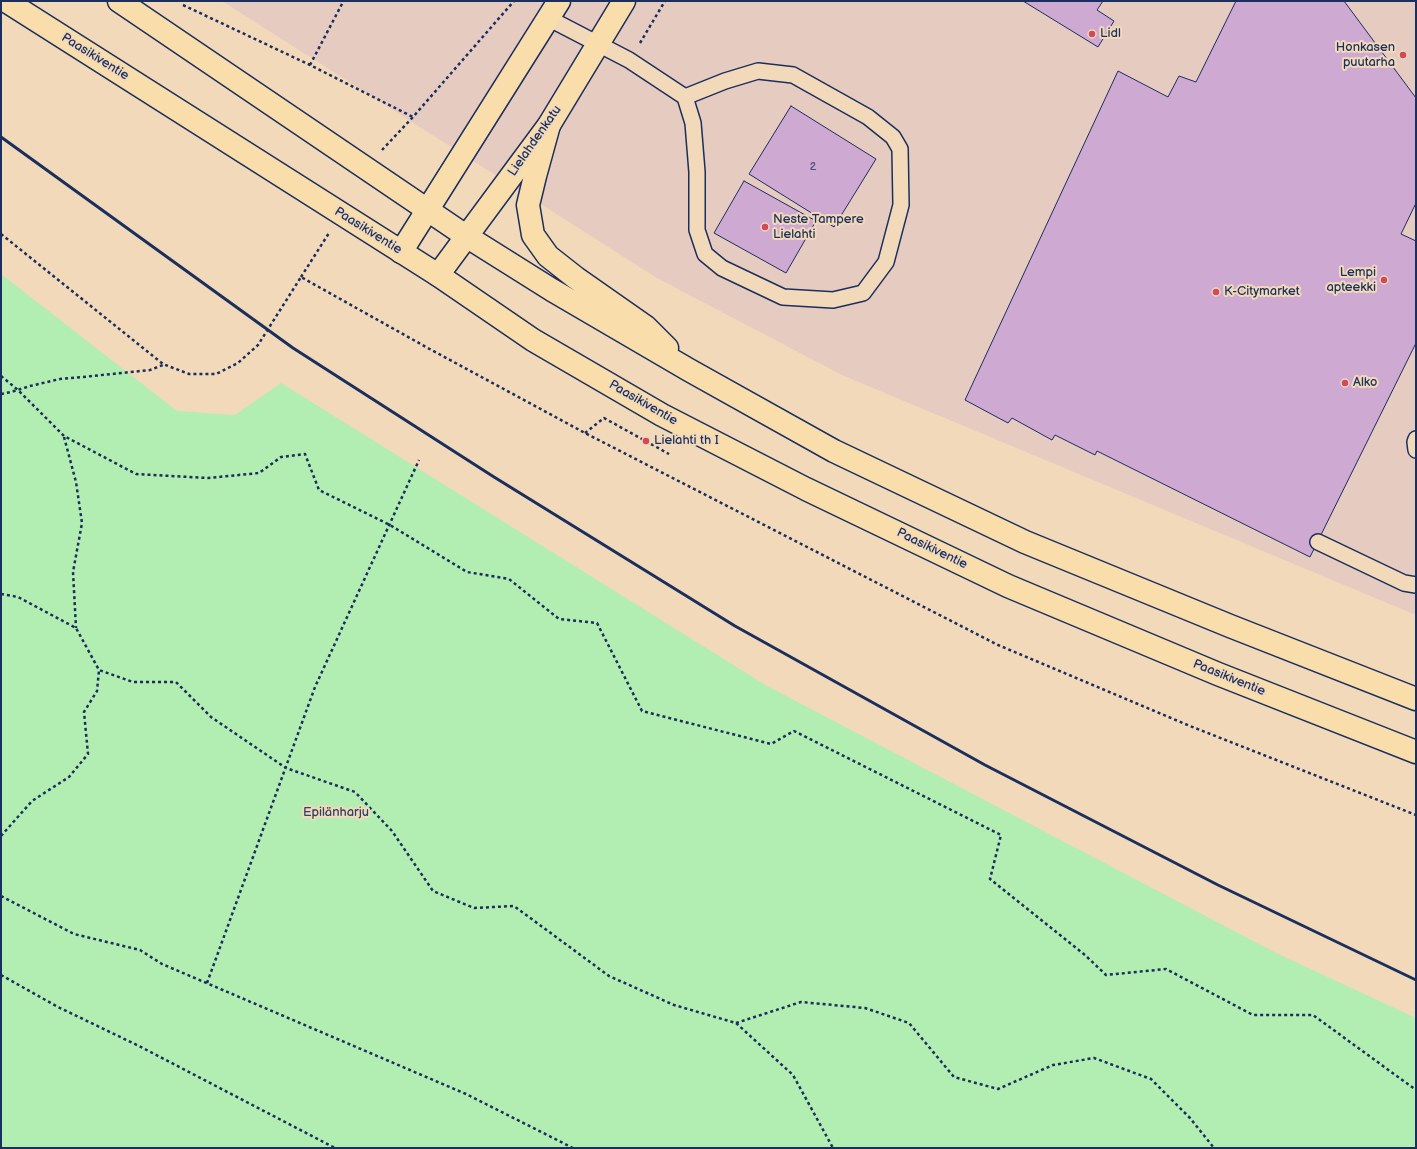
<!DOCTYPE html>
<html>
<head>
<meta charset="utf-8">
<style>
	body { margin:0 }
	#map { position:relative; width:1417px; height:1149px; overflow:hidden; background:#f1d9b9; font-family:"Balsamiq Sans",sans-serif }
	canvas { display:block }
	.frame { position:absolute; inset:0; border:2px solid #1b2f5e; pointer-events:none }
</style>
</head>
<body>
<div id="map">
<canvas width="1417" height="1149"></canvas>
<div class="frame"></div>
</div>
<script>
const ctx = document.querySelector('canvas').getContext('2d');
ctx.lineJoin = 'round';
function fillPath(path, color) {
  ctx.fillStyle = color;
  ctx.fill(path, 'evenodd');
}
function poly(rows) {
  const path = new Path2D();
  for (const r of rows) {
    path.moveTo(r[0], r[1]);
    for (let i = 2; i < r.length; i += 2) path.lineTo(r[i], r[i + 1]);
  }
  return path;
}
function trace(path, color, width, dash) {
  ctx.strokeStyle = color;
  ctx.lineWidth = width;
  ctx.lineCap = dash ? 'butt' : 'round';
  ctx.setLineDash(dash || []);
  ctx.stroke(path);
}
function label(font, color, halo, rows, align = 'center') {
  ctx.font = font + ' "Balsamiq Sans",sans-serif';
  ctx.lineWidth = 4;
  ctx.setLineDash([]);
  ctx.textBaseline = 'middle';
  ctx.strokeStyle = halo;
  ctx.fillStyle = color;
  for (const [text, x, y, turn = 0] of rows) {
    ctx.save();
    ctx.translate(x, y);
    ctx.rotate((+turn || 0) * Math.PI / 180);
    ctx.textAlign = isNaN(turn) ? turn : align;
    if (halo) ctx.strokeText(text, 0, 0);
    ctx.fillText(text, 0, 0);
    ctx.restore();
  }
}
fillPath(poly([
	[222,1,1416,1,1416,615,842,375,657,278]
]), '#e6cbc0');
fillPath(poly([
	[1,274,177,411,235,415,281,383,767,686,1276,953,1416,1018,1416,1148,1,1148]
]), '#b2edb2');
const building = poly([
	[1023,1,1103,1,1097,10,1114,21,1098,47,1023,1],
	[1236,1,1344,1,1416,98,1416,203,1401,234,1416,241,1416,343,1310,557,1097,451,1095,455,1055,435,1052,440,1012,418,1008,423,965,400,1118,71,1168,97,1179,76,1196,82,1236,1],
	[791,106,876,159,834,227,749,174,791,106],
	[744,181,816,221,786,273,714,233,744,181]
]);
fillPath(building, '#cea9d1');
trace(building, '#1b2f5e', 1);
const lane = poly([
	[548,18,629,60,685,97,693,123,697,172,697,230,705,254,722,268,783,297,833,300,863,293,886,262,901,205,900,149,893,137,868,117,793,75,758,71,725,81,685,97],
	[1416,439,1415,442,1416,450],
	[1318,542,1404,583,1416,585]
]);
const primary = poly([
	[401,252,559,1],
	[438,275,549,125,624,1]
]);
const highway = poly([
	[6,1,438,275,533,340,662,415,806,489,1008,586,1218,674,1416,752],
	[119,1,466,236,552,290,689,370,834,451,1025,542,1230,626,1416,699],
	[549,125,535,176,528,205,533,235,548,256,576,278,646,327,667,348]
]);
trace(lane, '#1b2f5e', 18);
trace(primary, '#1b2f5e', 25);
trace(highway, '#1b2f5e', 25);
trace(poly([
	[183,5,310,65,413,117],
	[640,43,665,1],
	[310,65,343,2],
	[382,150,413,117,514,1],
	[1,234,163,364,189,374,216,374,238,363,258,345,301,277,426,347,585,433,998,645,1190,726,1416,815],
	[301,277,329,233],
	[1,376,18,390,64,436,136,474,208,478,259,473,281,457,305,454,319,490,390,525,467,572,509,579,559,619,597,623,642,711,771,744,794,731,1001,835,990,879,1085,955,1106,975,1166,969,1253,1015,1313,1015,1416,1090],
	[1,394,11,392,30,386,60,379,83,377,150,370,163,365],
	[585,433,604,418,669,454],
	[64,437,76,482,82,523,73,572,76,628],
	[1,594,18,597,76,628,99,670,133,682,176,682,211,717,286,768,355,792,392,831,433,891,474,908,514,906,609,976,674,1005,736,1023,793,1075,833,1148],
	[1,836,32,801,69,777,88,754,84,712,97,691,99,670],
	[1,896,74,934,140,950,162,964,466,1094,573,1148],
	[1,975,58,1007,139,1046,335,1148],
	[207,983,315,687,419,460],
	[736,1023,801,1002,865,1008,909,1023,954,1077,998,1089,1053,1065,1094,1058,1151,1079,1190,1118,1214,1148]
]), '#1b2f5e', 2.5, [3, 3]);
trace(lane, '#f1d9b9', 15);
trace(primary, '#f9deab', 22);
trace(highway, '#f9deab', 22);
trace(poly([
	[1,137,293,348,494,477,735,626,985,765,1218,885,1416,980]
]), '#1b2f5e', 3);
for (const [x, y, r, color] of [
	[1092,34,4,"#d1495b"],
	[1403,55,4,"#d1495b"],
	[765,227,4,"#d1495b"],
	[1384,280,4,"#d1495b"],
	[1216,292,4,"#d1495b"],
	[1345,383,4,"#d1495b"],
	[646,441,4,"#d1495b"]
]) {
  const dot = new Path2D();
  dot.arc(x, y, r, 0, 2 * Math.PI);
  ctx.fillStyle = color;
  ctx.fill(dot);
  trace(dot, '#f1d9b9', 1.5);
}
label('11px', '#484e7b', null, [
	["2",813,167]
]);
label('13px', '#1b2f5e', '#f1d9b9', [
	["Lidl",1100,34],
	["Honkasen",1395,48,"right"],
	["puutarha",1395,63,"right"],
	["Neste Tampere",773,220],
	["Lielahti",773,235],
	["Lempi",1376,273,"right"],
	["apteekki",1376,288,"right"],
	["K-Citymarket",1224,292],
	["Alko",1353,383],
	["Lielahti th I",654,441]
], 'left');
label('13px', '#1b2f5e', '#f1d9b9', [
	["Paasikiventie",95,57,32],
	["Lielahdenkatu",535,141,-55],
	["Paasikiventie",368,231,32],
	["Paasikiventie",643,403,30],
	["Paasikiventie",932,549,26],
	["Paasikiventie",1229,678,22]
]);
label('13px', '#2a4266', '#f1d9b9', [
	["Epilänharju",336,813]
]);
</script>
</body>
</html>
